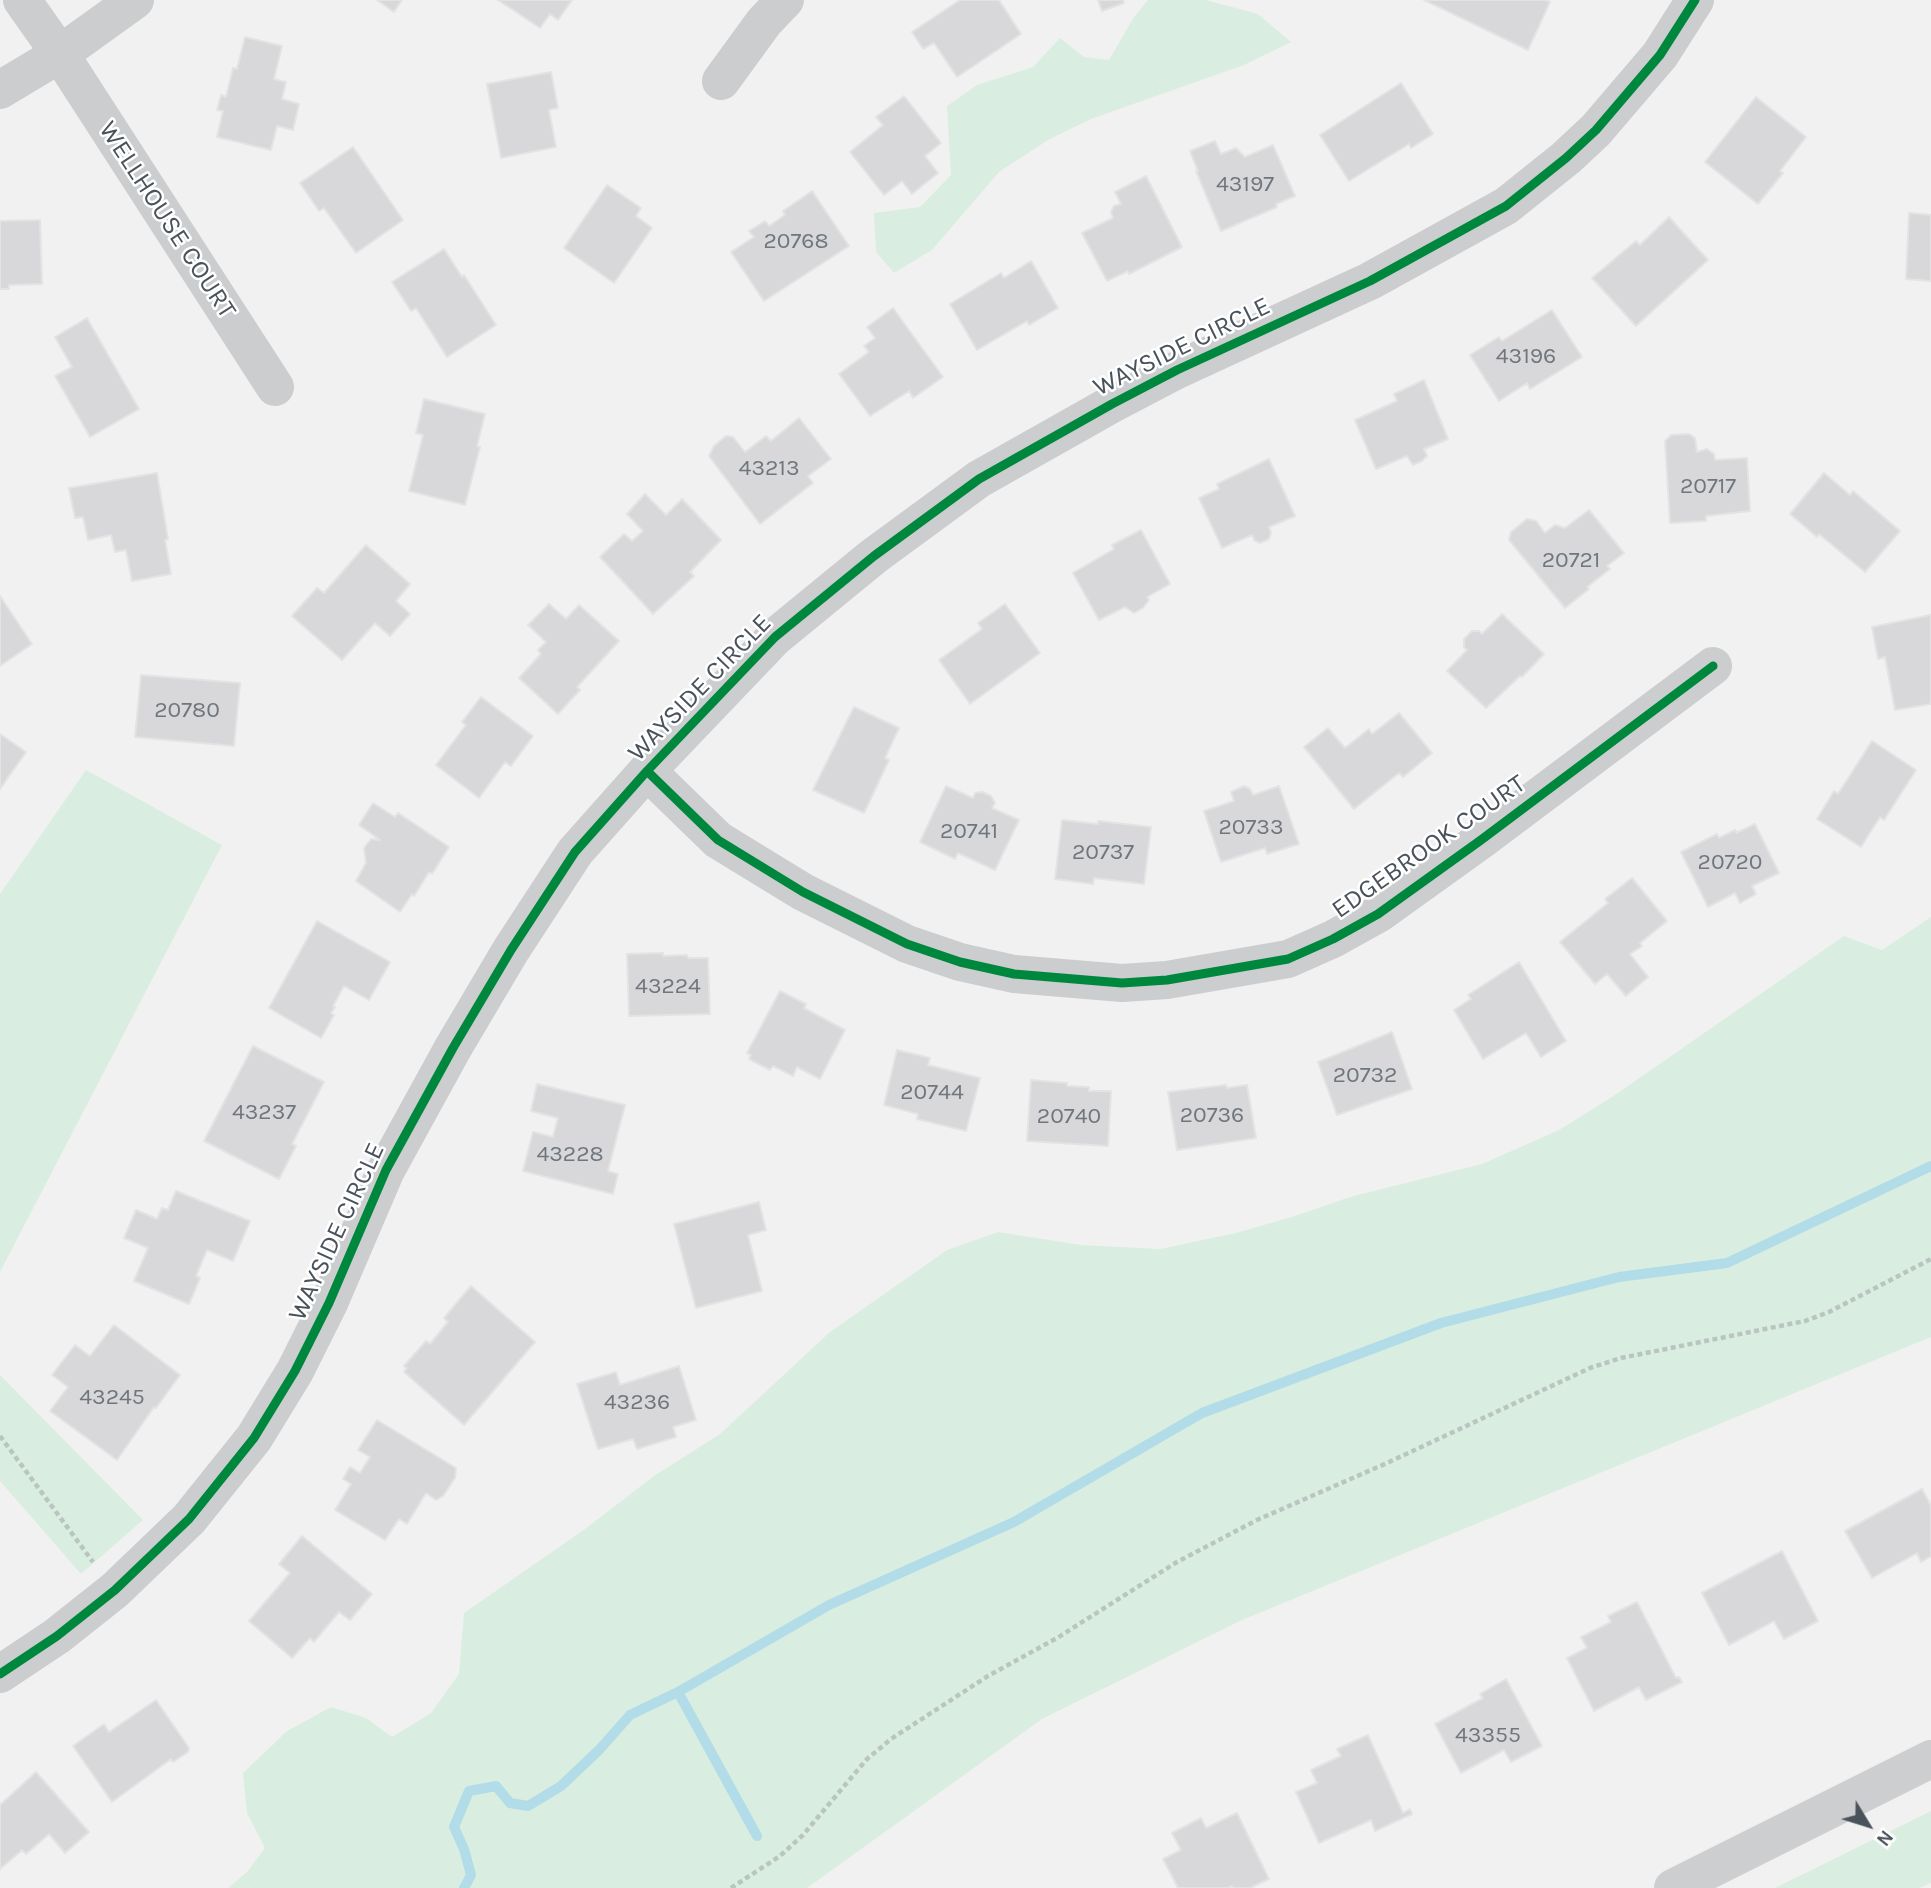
<!DOCTYPE html>
<html>
<head>
<meta charset="utf-8">
<style>
	body { margin:0 }
	#map { position:relative; width:1931px; height:1888px; overflow:hidden; background:#f2f1f1; font-family:Karla,sans-serif }
	canvas { display:block }
	.north { position:absolute; left:1833px; top:1790px; width:70px; height:70px; -webkit-text-stroke:5px #fff; paint-order:stroke; rotate:128deg; font-size:19px; font-weight:700; line-height:28px; text-align:center; color:#4a535c }
	.north::after { content:''; display:block; margin:auto; width:24px; height:32px; background:#4a535c; clip-path:polygon(50% 0,100% 100%,50% 72%,0 100%) }
</style>
</head>
<body>
<div id="map">
<canvas width="1931" height="1888"></canvas>
<div class="north">N</div>
</div>
<script>
const ctx = document.querySelector('canvas').getContext('2d');
ctx.lineJoin = 'round';
function fillPath(path, color) {
  ctx.fillStyle = color;
  ctx.fill(path, 'evenodd');
}
function poly(rows) {
  const path = new Path2D();
  for (const r of rows) {
    path.moveTo(r[0], r[1]);
    for (let i = 2; i < r.length; i += 2) path.lineTo(r[i], r[i + 1]);
  }
  return path;
}
function trace(path, color, width, dash) {
  ctx.strokeStyle = color;
  ctx.lineWidth = width;
  ctx.lineCap = dash ? 'butt' : 'round';
  ctx.setLineDash(dash || []);
  ctx.stroke(path);
}
function label(font, color, halo, rows, align = 'center') {
  ctx.font = font + ' Karla,sans-serif';
  ctx.lineWidth = 5;
  ctx.setLineDash([]);
  ctx.textBaseline = 'middle';
  ctx.strokeStyle = halo;
  ctx.fillStyle = color;
  for (const [text, x, y, turn = 0] of rows) {
    ctx.save();
    ctx.translate(x, y);
    ctx.rotate((+turn || 0) * Math.PI / 180);
    ctx.textAlign = isNaN(turn) ? turn : align;
    if (halo) ctx.strokeText(text, 0, 0);
    ctx.fillText(text, 0, 0);
    ctx.restore();
  }
}
fillPath(poly([
	[1148,0,1206,0,1258,14,1291,42,1244,65,1091,119,1048,140,999,172,932,250,894,273,876,252,874,213,920,207,951,175,947,106,977,85,1033,67,1060,38,1084,57,1109,60,1134,17],
	[86,770,222,845,0,1272,0,894],
	[1931,917,1931,1337,1242,1620,1042,1719,807,1888,228,1888,247,1872,265,1848,247,1813,243,1773,287,1731,331,1707,366,1718,392,1737,431,1713,459,1674,464,1613,585,1529,654,1476,720,1434,830,1332,947,1250,998,1232,1081,1245,1160,1249,1236,1233,1295,1216,1350,1197,1482,1164,1559,1130,1612,1097,1844,936,1882,950],
	[0,1375,143,1520,81,1574,0,1481],
	[1931,1811,1931,1883,1919,1888,1775,1888]
]), '#d9eee0');
trace(poly([
	[678,1692,757,1836],
	[464,1888,471,1875,464,1849,454,1827,469,1791,496,1786,510,1803,528,1806,561,1786,599,1750,630,1715,678,1692,829,1605,1014,1522,1202,1413,1441,1323,1619,1277,1727,1263,1931,1166]
]), '#b2dce7', 10);
const building = poly([
	[377,0,402,0,394,12,377,0],
	[498,0,572,0,558,20,550,14,540,28,498,0],
	[960,0,999,0,1021,34,957,77,934,43,923,49,912,32,960,0],
	[1098,0,1123,0,1124,3,1102,11,1098,0],
	[1424,0,1546,0,1550,2,1528,50,1424,0],
	[245,37,282,46,274,79,286,82,282,99,299,104,293,130,277,126,271,150,217,137,223,111,217,110,221,95,226,97,233,68,237,69,245,37],
	[551,72,558,108,549,110,556,147,501,158,487,84,551,72],
	[1401,83,1433,134,1411,148,1409,144,1349,181,1320,135,1401,83],
	[904,96,941,143,925,156,938,173,912,194,902,181,884,195,850,152,883,125,876,117,904,96],
	[1756,97,1806,137,1780,171,1783,173,1758,204,1705,162,1756,97],
	[1215,141,1221,154,1236,148,1245,157,1273,145,1295,196,1276,204,1277,207,1221,231,1196,171,1198,171,1190,151,1215,141],
	[353,147,403,220,356,253,324,208,319,211,300,183,353,147],
	[1146,176,1182,247,1129,274,1128,271,1107,281,1082,233,1113,218,1111,212,1114,206,1121,204,1115,192,1146,176],
	[607,185,641,208,636,216,652,228,614,283,564,248,607,185],
	[812,191,849,246,764,301,731,252,754,237,749,231,765,221,769,226,785,215,783,211,812,191],
	[1909,213,1931,215,1931,281,1906,279,1909,213],
	[1669,217,1708,260,1636,326,1592,278,1636,241,1640,245,1669,217],
	[40,220,42,284,9,285,9,289,0,289,0,221,40,220],
	[444,249,462,277,464,275,496,325,447,357,416,308,411,311,392,282,444,249],
	[1031,261,1058,308,1029,325,1027,321,977,350,950,304,1001,273,1004,278,1031,261],
	[893,308,943,377,913,398,909,391,870,416,839,374,869,352,864,346,875,338,867,327,893,308],
	[1552,310,1582,357,1530,389,1527,383,1499,401,1470,355,1499,337,1502,341,1552,310],
	[87,318,139,409,90,437,55,376,72,367,55,337,87,318],
	[1424,380,1448,439,1424,449,1427,456,1422,461,1413,465,1407,456,1376,469,1355,420,1397,401,1394,394,1424,380],
	[424,399,485,414,477,446,480,447,465,505,409,491,423,435,416,433,424,399],
	[799,418,831,459,808,476,813,483,760,524,709,456,714,446,726,436,733,437,745,452,766,436,771,441,799,418],
	[1689,434,1695,438,1697,452,1707,449,1714,454,1715,460,1747,458,1750,511,1706,516,1706,521,1670,523,1665,441,1671,435,1689,434],
	[1269,459,1295,516,1269,527,1271,533,1269,539,1260,543,1255,541,1252,535,1222,548,1199,498,1219,489,1217,484,1269,459],
	[157,473,168,539,165,540,171,574,132,581,126,550,115,552,111,535,88,540,83,517,75,518,69,488,157,473],
	[1824,473,1850,495,1853,491,1900,531,1865,572,1819,534,1817,537,1790,514,1824,473],
	[645,494,666,515,682,499,721,540,690,572,694,576,653,614,600,557,624,534,632,541,643,531,627,514,645,494],
	[1589,510,1624,553,1607,566,1610,569,1587,587,1589,589,1565,608,1509,540,1511,532,1527,519,1536,521,1545,533,1555,525,1565,528,1589,510],
	[1141,530,1170,584,1147,597,1149,600,1143,608,1134,613,1125,607,1099,620,1073,573,1114,549,1112,545,1141,530],
	[366,545,410,584,396,601,410,614,390,636,375,623,342,660,292,616,317,588,324,593,366,545],
	[0,596,32,644,0,666,0,596],
	[549,604,566,619,579,605,619,641,577,687,580,690,558,714,519,678,541,654,538,650,546,642,528,625,549,604],
	[1005,604,1040,653,970,704,939,660,982,629,978,623,1005,604],
	[1502,614,1544,654,1522,677,1520,676,1486,708,1447,671,1467,650,1464,647,1464,639,1472,631,1479,631,1482,634,1502,614],
	[1931,615,1931,704,1895,710,1885,657,1878,659,1872,627,1931,615],
	[141,675,240,683,234,746,135,737,141,675],
	[481,697,533,736,511,766,505,762,479,798,436,765,466,725,462,722,481,697],
	[854,707,899,728,885,758,889,760,864,813,813,790,854,707],
	[1399,713,1432,753,1403,777,1399,773,1354,809,1304,747,1328,728,1345,748,1369,729,1372,734,1399,713],
	[0,734,26,752,0,789,0,734],
	[1872,741,1916,770,1884,820,1880,817,1861,847,1817,819,1834,791,1838,794,1872,741],
	[946,786,973,798,975,793,982,792,991,796,995,803,992,808,1019,820,995,870,958,853,955,859,920,842,946,786],
	[1244,786,1250,789,1253,795,1279,786,1299,844,1267,854,1265,848,1221,862,1204,811,1234,801,1231,792,1244,786],
	[373,803,395,817,398,813,449,847,432,874,429,872,414,896,412,894,400,912,356,881,366,863,364,848,371,839,380,840,359,825,373,803],
	[1062,820,1098,824,1098,821,1151,827,1144,884,1094,878,1093,884,1055,879,1062,820],
	[1755,824,1779,873,1752,886,1756,894,1740,903,1735,893,1708,907,1681,852,1717,834,1719,838,1735,830,1736,833,1755,824],
	[1632,878,1667,921,1640,943,1642,946,1630,954,1648,977,1626,996,1607,974,1595,984,1560,942,1608,903,1605,899,1632,878],
	[317,921,390,962,369,1000,344,986,333,1006,335,1007,331,1013,334,1015,321,1038,269,1008,317,921],
	[663,953,663,956,687,955,688,958,708,958,710,1014,629,1016,627,954,663,953],
	[1519,962,1566,1041,1541,1057,1526,1033,1483,1059,1454,1010,1471,999,1468,995,1519,962],
	[780,991,806,1004,804,1008,845,1030,820,1079,797,1067,793,1076,773,1066,770,1070,749,1059,751,1055,747,1053,780,991],
	[1392,1032,1412,1089,1337,1115,1318,1062,1392,1032],
	[253,1046,324,1082,292,1144,296,1146,279,1179,204,1141,253,1046],
	[897,1050,930,1058,928,1065,980,1078,966,1131,917,1119,918,1114,884,1105,897,1050],
	[1031,1080,1067,1083,1067,1086,1089,1087,1089,1091,1111,1091,1108,1146,1027,1141,1031,1080],
	[537,1084,625,1105,608,1171,618,1174,613,1194,523,1171,533,1132,553,1137,558,1118,531,1111,537,1084],
	[1226,1085,1227,1088,1247,1085,1256,1138,1177,1150,1168,1092,1226,1085],
	[176,1191,250,1221,233,1261,207,1250,196,1276,200,1278,189,1304,134,1281,148,1248,124,1238,136,1210,157,1219,162,1208,168,1210,176,1191],
	[759,1202,766,1230,748,1235,762,1291,696,1308,674,1224,759,1202],
	[471,1286,535,1342,464,1425,404,1372,407,1368,404,1366,426,1341,430,1344,448,1322,444,1318,471,1286],
	[114,1325,180,1375,156,1408,154,1407,117,1460,50,1411,68,1387,52,1375,75,1345,90,1356,114,1325],
	[679,1366,696,1420,673,1427,676,1437,637,1449,633,1439,598,1449,577,1384,616,1372,620,1385,679,1366],
	[377,1420,456,1468,455,1478,443,1496,436,1500,426,1493,407,1524,399,1519,385,1540,335,1510,351,1484,343,1479,350,1467,360,1473,370,1457,358,1450,377,1420],
	[1922,1489,1931,1506,1931,1556,1921,1562,1917,1553,1872,1578,1845,1531,1922,1489],
	[302,1536,372,1594,350,1620,339,1612,314,1642,310,1638,292,1658,249,1621,290,1573,279,1564,302,1536],
	[1782,1551,1818,1621,1784,1639,1774,1621,1729,1645,1702,1593,1782,1551],
	[1637,1602,1676,1678,1679,1677,1682,1682,1646,1700,1639,1687,1594,1711,1567,1658,1587,1648,1581,1637,1611,1622,1608,1616,1637,1602],
	[1506,1679,1542,1746,1511,1762,1504,1750,1461,1773,1435,1724,1483,1698,1480,1694,1506,1679],
	[156,1700,189,1748,188,1752,173,1762,171,1759,112,1802,73,1746,104,1724,109,1732,156,1700],
	[1368,1735,1403,1813,1410,1809,1412,1814,1375,1831,1371,1820,1319,1843,1296,1792,1317,1783,1311,1770,1341,1756,1337,1749,1368,1735],
	[36,1772,89,1832,65,1853,49,1834,26,1854,22,1850,0,1869,0,1805,36,1772],
	[1237,1813,1269,1879,1250,1888,1233,1888,1232,1886,1228,1888,1178,1888,1163,1859,1181,1850,1172,1833,1201,1818,1206,1828,1237,1813]
]);
fillPath(building, '#d8d8da');
trace(building, '#e3e3e4', 2);
trace(poly([
	[0,1436,93,1562],
	[731,1888,780,1856,803,1835,867,1759,891,1739,988,1676,1057,1638,1177,1562,1257,1520,1387,1463,1590,1368,1621,1358,1805,1321,1829,1312,1931,1259]
]), '#bac4c1', 4.5, [5, 3.5]);
trace(poly([
	[22,0,60,54,275,387],
	[721,81,764,22,785,0],
	[0,90,60,54,135,0],
	[647,771,718,840,803,892,907,944,960,962,1014,974,1122,983,1167,980,1288,959,1333,939,1378,914,1481,840,1713,666],
	[0,1674,57,1636,115,1590,189,1519,254,1438,295,1371,329,1303,386,1170,453,1048,511,950,575,852,647,771,775,637,874,556,979,479,1112,404,1177,370,1370,281,1506,206,1566,158,1596,130,1660,55,1695,0]
]), '#cbcdcf', 38);
trace(poly([
	[1673,1888,1931,1759]
]), '#ccced0', 38);
trace(poly([
	[647,771,718,840,803,892,907,944,960,962,1014,974,1122,983,1167,980,1288,959,1333,939,1378,914,1481,840,1713,666],
	[0,1674,57,1636,115,1590,189,1519,254,1438,295,1371,329,1303,386,1170,453,1048,511,950,575,852,647,771,775,637,874,556,979,479,1112,404,1177,370,1370,281,1506,206,1566,158,1596,130,1660,55,1695,0]
]), '#00873e', 9);
label('23px', '#6f767d', null, [
	["43197",1245,184],
	["20768",796,241],
	["43196",1526,356],
	["43213",769,468],
	["20717",1708,486],
	["20721",1571,560],
	["20780",187,710],
	["20733",1251,827],
	["20741",969,831],
	["20737",1103,852],
	["20720",1730,862],
	["43224",668,986],
	["20732",1365,1075],
	["20744",932,1092],
	["43237",264,1112],
	["20736",1212,1115],
	["20740",1069,1116],
	["43228",570,1154],
	["43245",112,1397],
	["43236",637,1402],
	["43355",1488,1735]
]);
label('26px', '#4a535c', '#fff', [
	["WELLHOUSE COURT",167,220,57],
	["WAYSIDE CIRCLE",1182,347,-26],
	["WAYSIDE CIRCLE",700,688,-46],
	["EDGEBROOK COURT",1429,847,-35],
	["WAYSIDE CIRCLE",337,1232,-65]
]);
</script>
</body>
</html>
